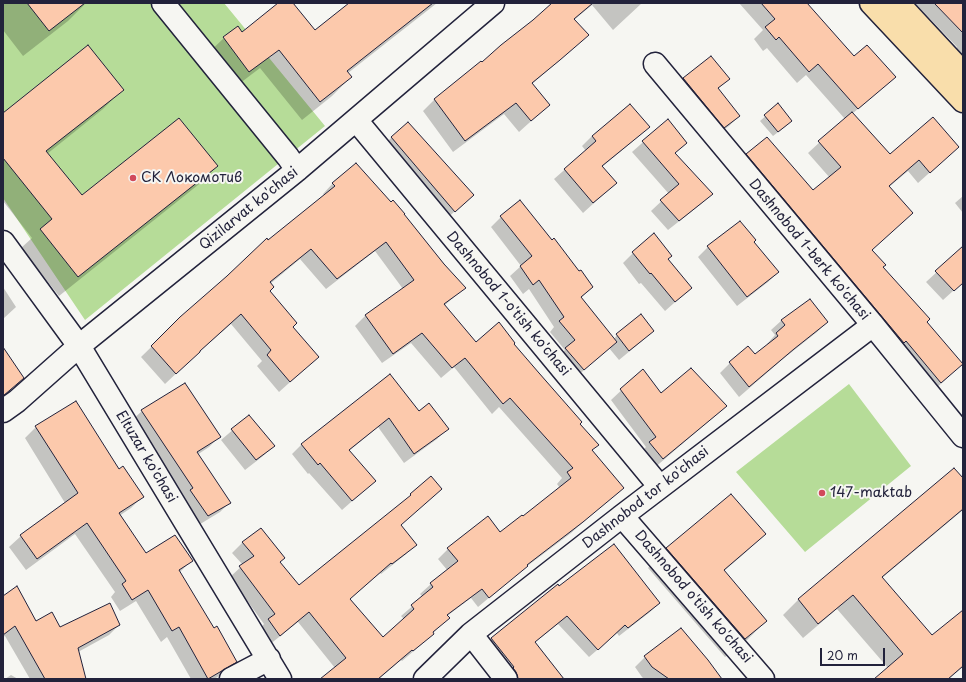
<!DOCTYPE html>
<html>
<head>
<meta charset="utf-8">
<style>
	body { margin:0 }
	#map { position:relative; width:966px; height:682px; overflow:hidden; background:#f6f6f2; font-family:"Playpen Sans",sans-serif }
	canvas { display:block }
	.frame { position:absolute; inset:0; border:4px solid #22223b; pointer-events:none }
	.scale { position:absolute; left:820px; top:648px; width:65px; height:18px; box-sizing:border-box; border:2px solid #22223b; border-top:0; padding-left:5px; font-size:12px; line-height:14px; white-space:nowrap; color:#22223b; -webkit-text-stroke:3px #f6f6f2; paint-order:stroke }
</style>
</head>
<body>
<div id="map">
<canvas width="966" height="682"></canvas>
<div class="frame"></div>
<div class="scale">20 m</div>
</div>
<script>
const ctx = document.querySelector('canvas').getContext('2d');
ctx.lineJoin = 'round';
function fillPath(path, color) {
  ctx.fillStyle = color;
  ctx.fill(path, 'evenodd');
}
function poly(rows) {
  const path = new Path2D();
  for (const r of rows) {
    path.moveTo(r[0], r[1]);
    for (let i = 2; i < r.length; i += 2) path.lineTo(r[i], r[i + 1]);
  }
  return path;
}
function trace(path, color, width, dash) {
  ctx.strokeStyle = color;
  ctx.lineWidth = width;
  ctx.lineCap = dash ? 'butt' : 'round';
  ctx.setLineDash(dash || []);
  ctx.stroke(path);
}
function label(font, color, halo, rows, align = 'center') {
  ctx.font = font + ' "Playpen Sans",sans-serif';
  ctx.lineWidth = 4;
  ctx.setLineDash([]);
  ctx.textBaseline = 'middle';
  ctx.strokeStyle = halo;
  ctx.fillStyle = color;
  for (const [text, x, y, turn = 0] of rows) {
    ctx.save();
    ctx.translate(x, y);
    ctx.rotate((+turn || 0) * Math.PI / 180);
    ctx.textAlign = isNaN(turn) ? turn : align;
    if (halo) ctx.strokeText(text, 0, 0);
    ctx.fillText(text, 0, 0);
    ctx.restore();
  }
}
fillPath(poly([
	[3,3,224,3,325,126,85,320,3,198],
	[849,384,911,466,805,552,736,472]
]), '#b6dc98');
fillPath(poly([
	[3,3,86,3,68,21,23,56,3,30],
	[280,3,292,3,315,32,351,3,437,3,348,73,351,77,332,96,302,120,260,68,231,90,205,56,224,38,242,33],
	[554,3,642,3,613,30,592,5,574,20,576,46,532,84,549,105,519,132,504,114,453,152,423,111,435,99,482,64],
	[739,3,806,3,854,58,895,77,852,114,890,156,946,158,918,183,908,171,889,187,912,213,872,250,882,267,926,322,962,364,930,394,736,165,747,154,813,192,830,178,808,153,845,119,806,75,797,83,767,48,763,51,754,39,763,30],
	[915,3,963,3,963,56,956,49,957,47],
	[684,79,728,79,717,90,739,116,729,126,714,137,674,89],
	[122,90,103,109,47,154,81,197,217,166,198,185,59,296,21,248,32,238,3,201,3,114],
	[630,105,648,127,638,137,602,167,616,183,583,213,554,179,586,151,582,146,592,136],
	[778,105,786,126,773,136,760,121],
	[668,120,686,142,674,154,711,194,701,204,668,230,651,211,669,194,632,152],
	[408,123,473,195,444,221,381,147],
	[333,183,391,203,403,214,464,288,444,306,476,343,513,344,579,424,591,450,622,488,571,533,522,570,478,607,471,598,447,616,448,618,422,644,402,661,401,660,379,679,322,679,335,668,298,622,269,645,259,630,264,624,230,577,243,565,232,553,242,543,261,529,284,558,279,563,299,586,401,504,431,478,400,525,415,545,405,555,381,574,380,573,350,599,383,638,404,619,401,616,423,597,420,594,431,584,448,571,438,559,448,549,500,533,523,518,560,488,557,484,562,478,499,407,492,414,454,367,441,378,411,343,382,363,355,326,366,315,403,289,375,251,326,289,300,259,270,284,268,291,292,327,307,367,279,392,257,366,262,361,231,324,199,352,165,384,141,357,181,318,268,241,325,196,323,194],
	[963,196,963,213,955,203],
	[501,217,552,241,592,287,581,298,614,339,617,335,652,331,642,341,619,360,609,348,574,379,556,359,565,350,550,332,554,327,529,289,523,294,510,276,521,266,491,227],
	[753,242,778,272,768,282,737,306,698,257,708,247],
	[963,248,963,282,943,300,926,282],
	[633,253,667,260,691,288,665,311,641,283,639,284,623,263],
	[3,287,16,307,3,319],
	[782,320,827,322,817,332,783,359,739,397,720,373,730,363,755,356,768,345,767,344,775,335,771,330],
	[643,370,661,394,725,406,715,416,653,469,640,453,646,447,611,400],
	[389,375,418,412,447,429,437,439,404,463,378,427,349,451,375,481,342,510,309,473,308,474,292,454,302,444],
	[142,411,219,437,209,447,197,455,230,502,220,512,197,526,131,421],
	[248,417,273,446,263,456,245,470,221,440],
	[36,427,118,470,142,497,131,508,119,516,146,555,191,561,179,573,213,629,236,662,224,673,214,679,191,679,167,637,161,642,136,601,120,611,111,597,115,592,75,534,26,570,9,547,21,536,65,503,25,438],
	[954,469,963,480,963,510,882,578,932,637,963,611,963,667,949,679,875,679,888,668,837,609,803,638,783,615,798,600],
	[764,534,745,553,724,571,766,621,747,640,725,657,648,568,667,549],
	[557,585,559,587,659,603,650,612,619,636,617,633,589,657,558,624,534,643,563,679,506,679,483,647,491,639],
	[3,597,36,622,60,628,119,625,109,635,78,652,85,679,30,679,5,636,3,637],
	[681,629,721,679,644,679,642,677,635,667,645,657],
	[11,675,18,679,5,679]
]), '#0003');
const building = poly([
	[27,3,85,3,49,31,27,3],
	[278,3,293,3,315,30,349,3,433,3,347,71,352,77,320,102,279,50,249,72,223,37,238,26,242,32,278,3],
	[552,3,593,3,574,19,589,35,560,60,532,83,550,105,531,121,516,103,465,141,434,99,481,61,482,62,501,45,533,20,552,3],
	[761,3,807,3,854,56,867,45,896,77,858,109,818,64,809,72,779,37,776,40,765,27,775,19,761,3],
	[934,3,963,3,963,33,934,3],
	[88,45,124,90,46,151,82,195,179,118,218,166,78,277,40,229,52,219,3,158,3,113,88,45],
	[711,56,730,79,718,88,740,116,724,128,683,78,711,56],
	[778,103,792,121,778,132,764,115,778,103],
	[630,104,650,127,602,166,617,183,593,203,564,169,596,141,592,136,630,104],
	[852,112,890,154,933,117,959,147,930,173,919,160,889,186,913,213,872,250,886,265,883,267,930,319,927,322,963,364,941,383,906,341,904,343,746,154,767,137,813,190,841,167,818,141,852,112],
	[668,119,687,143,675,153,713,194,679,221,660,200,679,184,642,141,668,119],
	[408,122,474,195,455,212,391,137,408,122],
	[356,163,391,202,393,200,405,214,404,214,444,264,466,288,444,304,476,342,499,322,515,343,514,344,539,373,582,422,580,424,599,445,592,450,624,488,583,522,527,565,528,566,489,598,482,589,447,615,450,618,433,632,434,634,413,651,412,650,378,679,320,679,346,658,309,612,280,636,268,619,275,614,239,566,254,556,242,542,261,528,285,558,280,562,299,585,411,495,410,494,431,476,442,489,401,525,417,545,392,564,391,563,350,599,383,637,414,609,411,605,433,587,430,583,458,561,447,548,488,516,500,532,522,515,523,516,571,478,567,472,573,468,510,398,503,404,465,358,452,368,422,333,393,354,365,315,414,280,386,242,337,279,311,249,270,282,274,287,270,291,297,323,293,327,319,357,290,382,267,355,271,350,241,314,200,351,200,352,176,374,151,346,180,317,227,276,267,238,268,240,335,186,332,183,356,163],
	[520,200,552,240,554,238,579,271,581,270,593,287,581,297,617,342,584,370,565,348,575,340,559,321,564,317,539,280,533,285,520,266,532,256,500,216,520,200],
	[740,221,756,240,754,242,779,272,747,297,707,246,740,221],
	[654,233,672,256,668,259,692,288,675,302,651,273,650,274,632,252,654,233],
	[963,246,963,283,954,291,935,271,963,246],
	[810,299,828,322,794,349,749,387,729,362,748,346,755,354,778,336,776,333,785,325,781,320,810,299],
	[641,314,654,331,629,351,616,334,641,314],
	[3,347,24,378,3,396,3,347],
	[691,368,727,406,663,459,649,442,656,437,620,389,643,369,661,393,691,368],
	[390,374,419,411,429,403,449,429,414,454,389,418,349,450,376,481,352,501,320,463,318,465,301,444,390,374],
	[185,383,221,437,197,452,231,503,208,516,190,490,193,488,141,410,185,383],
	[76,401,119,469,123,466,144,497,119,513,146,553,175,535,193,561,179,570,214,628,217,626,237,662,208,679,179,627,172,631,148,590,132,600,122,584,126,581,87,523,37,559,20,535,78,493,35,426,76,401],
	[249,415,275,446,256,460,231,429,249,415],
	[954,468,963,478,963,509,882,577,932,635,963,610,963,666,948,679,874,679,903,654,853,595,818,624,798,599,954,468],
	[731,494,766,534,724,570,767,621,745,639,666,548,731,494],
	[614,544,660,603,628,628,625,625,598,650,567,616,535,642,564,679,518,679,516,672,513,668,514,667,491,638,558,584,559,586,614,544],
	[17,586,36,621,52,612,60,627,110,603,120,625,78,648,86,679,45,679,15,626,3,635,3,596,17,586],
	[681,628,708,660,722,679,669,679,652,667,644,656,681,628]
]);
fillPath(building, '#fcc9ac');
trace(building, '#22223b', 1);
const minor = poly([
	[163,3,288,157,297,170],
	[655,64,873,325,963,436],
	[356,120,660,487],
	[3,242,79,346,280,679],
	[3,411,17,401,79,346,297,170,493,3],
	[622,516,763,679],
	[471,634,506,679],
	[231,679,269,659],
	[425,679,471,634,622,516,873,325]
]);
const major = poly([
	[871,3,963,101],
	[898,3,963,73]
]);
trace(minor, '#22223b', 25);
trace(major, '#22223b', 25);
trace(minor, '#f6f6f2', 22);
trace(major, '#f9deab', 22);
for (const [x, y, r, color] of [
	[133,178,4,"#d1495b"],
	[822,493,4,"#d1495b"]
]) {
  const dot = new Path2D();
  dot.arc(x, y, r, 0, 2 * Math.PI);
  ctx.fillStyle = color;
  ctx.fill(dot);
  trace(dot, '#f6f6f2', 1.5);
}
label('14px', '#22223b', '#f6f6f2', [
	["СК Локомотив",141,178],
	["147-maktab",830,493]
], 'left');
label('14px', '#22223b', '#f6f6f2', [
	["Qizilarvat ko'chasi",249,209,-39],
	["Dashnobod 1-berk ko'chasi",809,250,50],
	["Dashnobod 1-o'tish ko'chasi",508,304,50],
	["Eltuzar ko'chasi",146,457,59],
	["Dashnobod tor ko'chasi",646,498,-38],
	["Dashnobod o'tish ko'chasi",693,597,49]
]);
</script>
</body>
</html>
